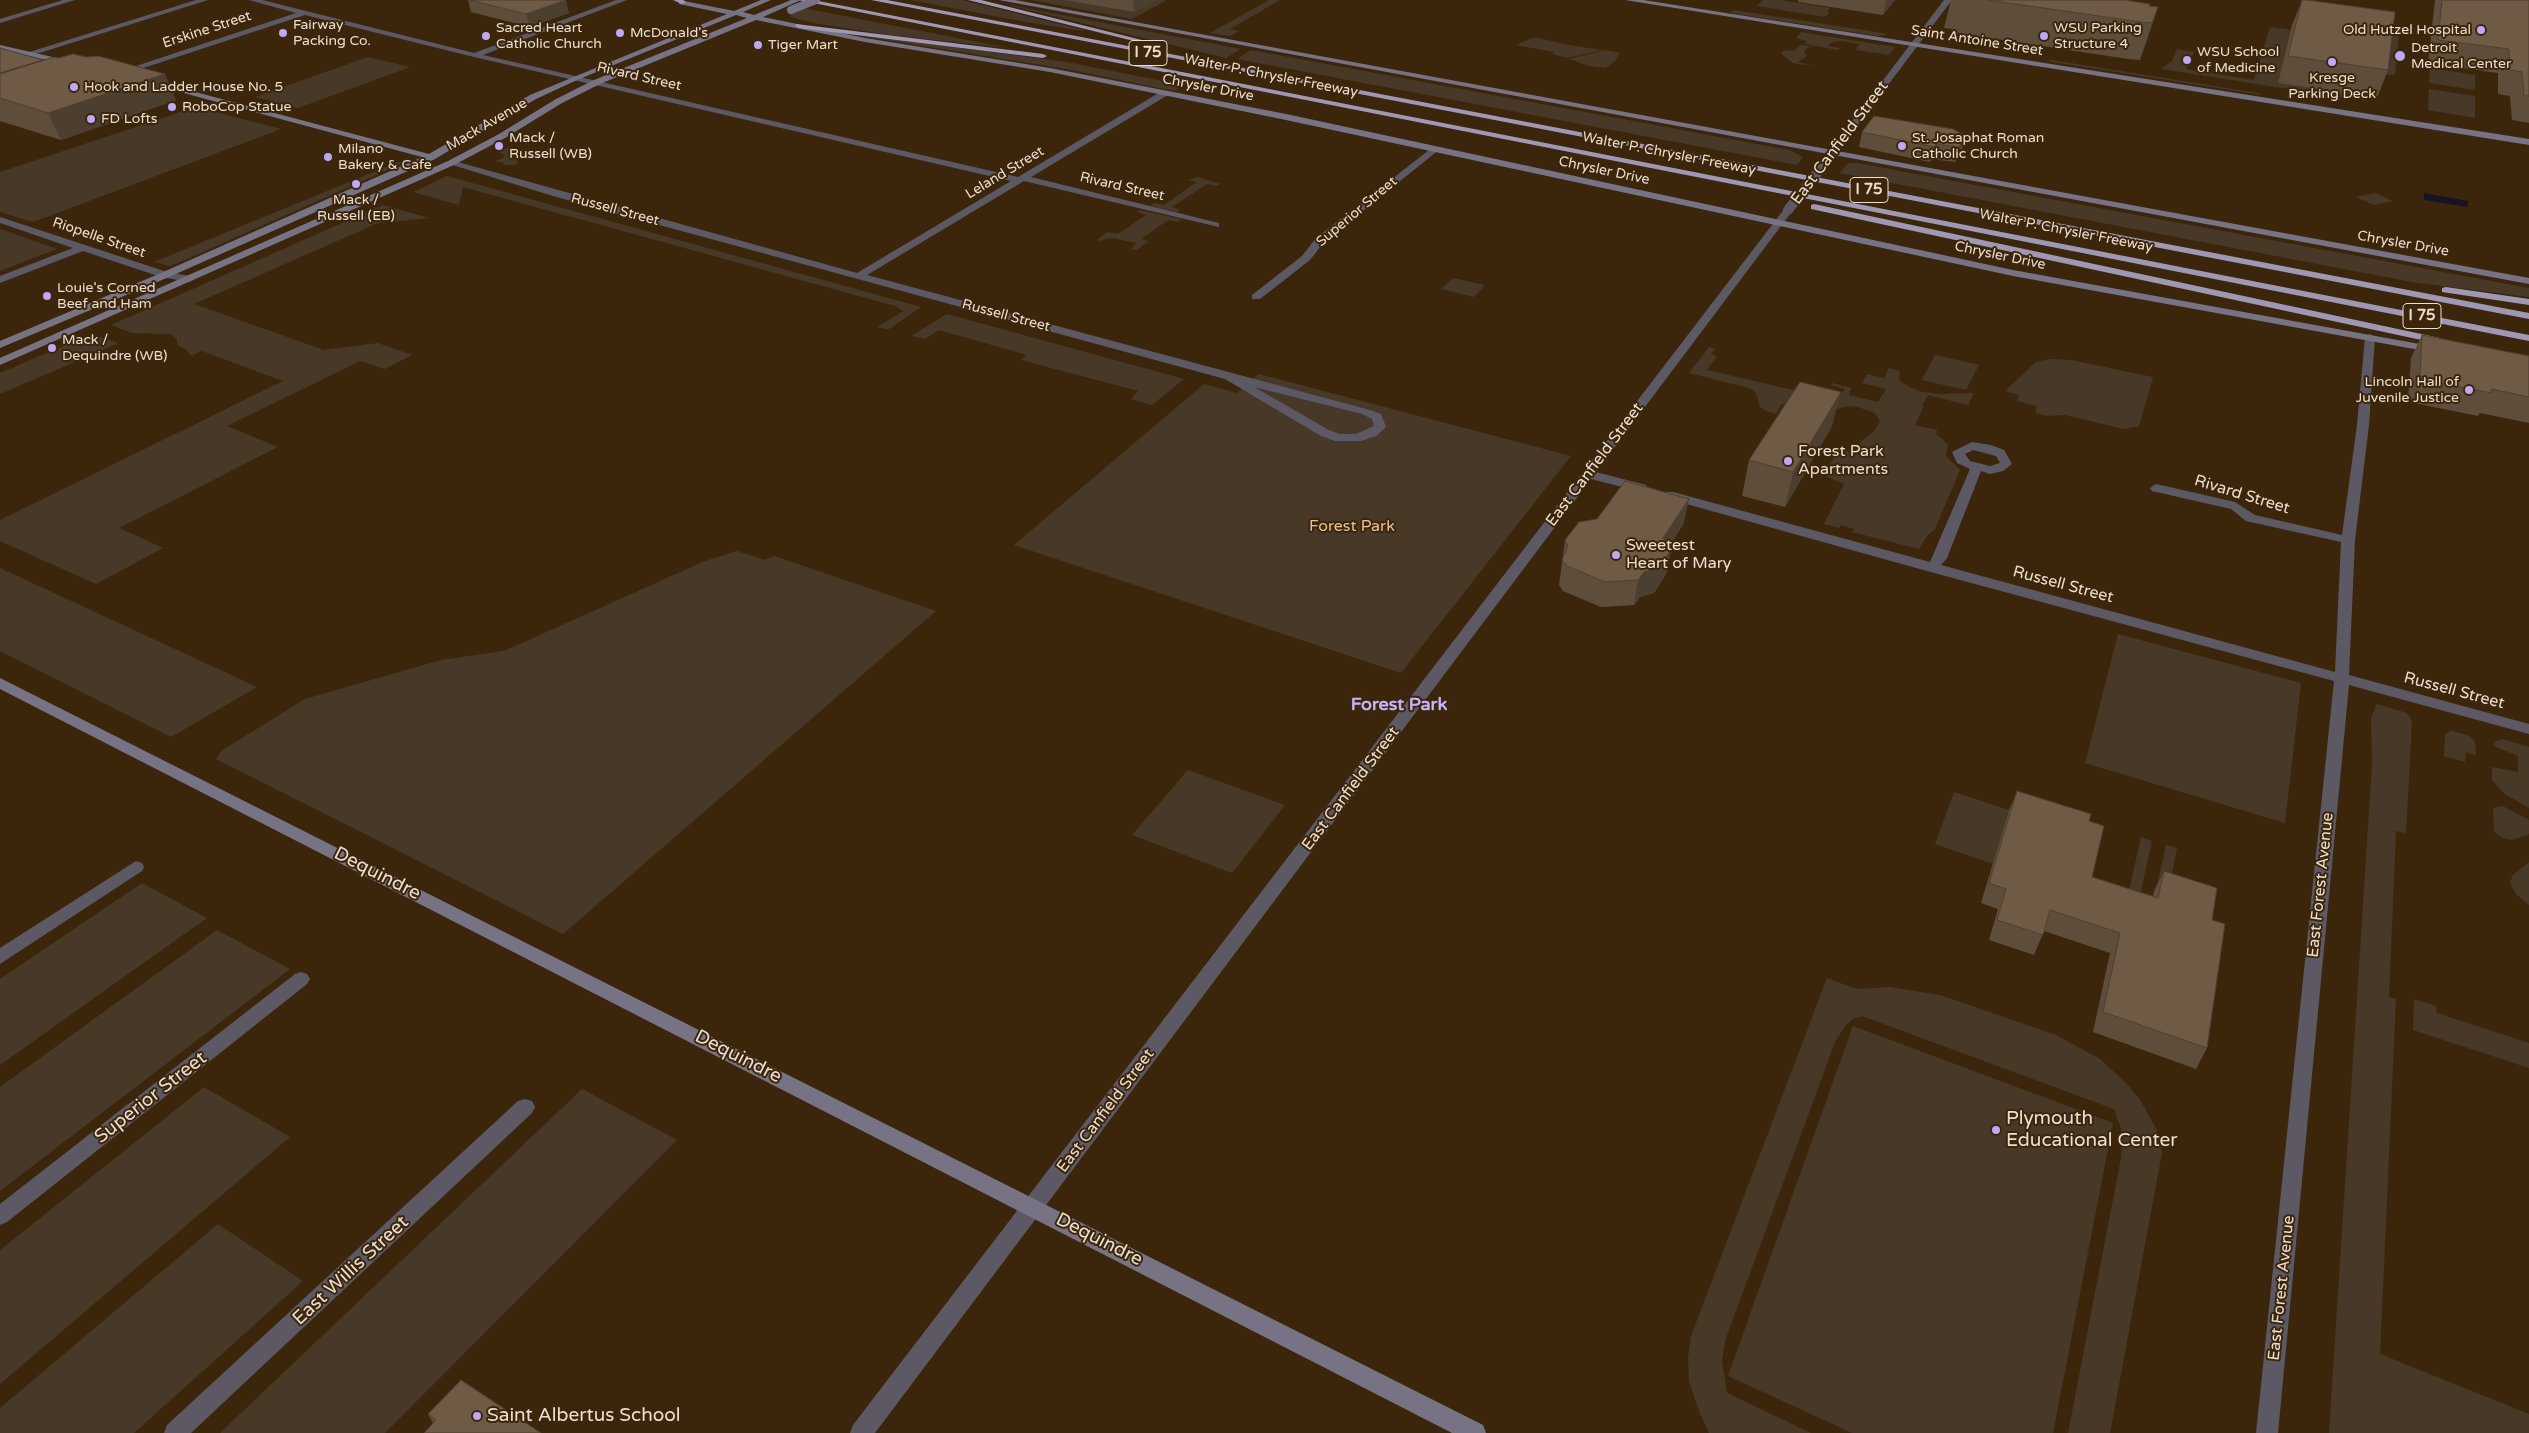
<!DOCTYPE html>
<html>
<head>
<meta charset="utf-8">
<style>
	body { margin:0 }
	canvas { display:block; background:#3b260c }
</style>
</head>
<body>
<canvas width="2529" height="1433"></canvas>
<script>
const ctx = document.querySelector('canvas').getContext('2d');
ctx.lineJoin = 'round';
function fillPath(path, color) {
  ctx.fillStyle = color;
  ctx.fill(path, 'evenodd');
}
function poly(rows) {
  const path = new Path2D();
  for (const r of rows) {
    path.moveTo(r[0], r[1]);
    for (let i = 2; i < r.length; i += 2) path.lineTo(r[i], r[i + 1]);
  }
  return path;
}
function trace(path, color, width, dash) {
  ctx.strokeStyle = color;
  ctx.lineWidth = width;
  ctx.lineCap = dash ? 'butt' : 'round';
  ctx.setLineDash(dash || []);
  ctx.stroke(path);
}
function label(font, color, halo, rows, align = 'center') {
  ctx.font = font + ' "Varela Round",sans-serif';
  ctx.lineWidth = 4;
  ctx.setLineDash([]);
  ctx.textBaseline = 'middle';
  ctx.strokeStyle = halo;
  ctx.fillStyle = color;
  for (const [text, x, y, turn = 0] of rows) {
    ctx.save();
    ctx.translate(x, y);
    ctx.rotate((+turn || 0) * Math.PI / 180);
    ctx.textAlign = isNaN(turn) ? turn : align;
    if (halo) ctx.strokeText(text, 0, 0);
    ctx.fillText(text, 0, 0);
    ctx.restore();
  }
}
fillPath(poly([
	[910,0,962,0,1084,30,1083,31,1026,22],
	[1032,0,1167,0,1132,19],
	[1269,0,1280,0,1230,29,1239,31,1230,36,1210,33],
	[1763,0,1780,0,1830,8,1827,11,1830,12,1825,17,1757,6],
	[1004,4,1241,49,1226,58],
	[803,8,1009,48,890,35,814,23,791,17,790,13],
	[1733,10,1883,33,1886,35,1878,36,1730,13],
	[2270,27,2291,30,2278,83,2342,92,2348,95,2347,98,2161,69,2172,61,2177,49,2194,52,2186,69,2254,80],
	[2388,29,2399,37,2395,74,2391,75,2380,73],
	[1801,32,1895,47,1889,55,1856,50,1859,44,1842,41,1832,42,1828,46,1840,48,1838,50,1805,44,1807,41,1796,38],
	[870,36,1067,62,1183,85,1174,91,1066,69,868,37],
	[1535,37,1569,45,1602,50,1567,58,1553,54,1554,52,1516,45],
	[1800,45,1817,47,1808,47,1804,52,1807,56,1798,62,1817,67,1793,63,1781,54,1784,50,1794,51],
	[1251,50,1789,150,1803,157,1797,165,1237,59],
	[1605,50,1620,53,1616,60,1606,68,1589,66,1569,59],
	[368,57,410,67,298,108,255,97],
	[2052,60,2258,93,2262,95,2046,61],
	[2430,68,2475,75,2475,90,2429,83],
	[2429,89,2475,96,2475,118,2428,110],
	[196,107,281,129,33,222,0,212,0,172],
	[508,148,514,150,514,159,518,161,515,165,503,165,504,163,495,161,503,158,504,154,495,151],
	[398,162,403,163,178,263,170,266,154,262],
	[1848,163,1857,163,2529,288,2529,297,2412,282,1840,173],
	[447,176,921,307,889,329,885,329,877,327,904,311,895,306,463,187,459,205,413,192],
	[1198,177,1220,184,1216,186,1207,184,1172,207,1180,210,1177,212,1150,206,1154,203,1164,205,1197,182,1188,180],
	[2375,193,2393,201,2374,205,2356,197],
	[383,205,429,218,378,223,194,304,324,350,378,343,412,355,385,369,360,361,227,426,278,447,119,528,163,548,96,584,0,541,0,520,283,381,202,351,191,356,184,348,177,345,177,339,170,334,132,333,111,325],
	[1140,210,1181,219,1178,222,1168,220,1141,239,1149,241,1137,250,1131,249,1136,243,1113,238,1098,241,1098,239,1107,232,1118,234,1146,215,1137,212],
	[0,229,57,249,0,271],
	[1453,278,1485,285,1474,297,1441,289],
	[947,314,1184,379,1152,405,1131,399,1138,391,1021,360,1027,355,939,330,925,339,911,336],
	[91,334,119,343,0,394,0,373],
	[1709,347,1715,349,1711,354,1717,356,1707,370,1836,400,1845,389,1831,385,1832,383,1851,388,1849,395,1878,402,1886,389,1862,383,1867,374,1884,378,1889,368,1900,371,1899,379,1902,383,1918,391,1938,394,1974,393,1968,405,1928,395,1922,405,1924,406,1915,425,1937,430,1936,434,1948,444,1946,456,1960,470,1935,529,1927,536,1919,549,1852,532,1854,529,1841,525,1839,528,1824,524,1844,484,1823,475,1839,450,1852,452,1862,440,1872,433,1880,422,1875,413,1858,407,1848,406,1834,410,1795,403,1781,405,1776,414,1766,411,1760,407,1756,393,1749,388,1689,373],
	[1935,355,1979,365,1966,390,1922,380],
	[2049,359,2071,360,2153,377,2139,426,2124,429,2065,415,2047,416,2035,413,2037,406,2017,401,2019,395,2005,391,2036,362],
	[1259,374,1571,456,1401,673,1014,545,1204,384,1237,393],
	[737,551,765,560,774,556,936,611,563,934,216,759,221,751,305,699,441,660,504,651,705,561],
	[0,568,257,687,171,737,0,651],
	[2118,634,2301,683,2285,823,2085,763],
	[2377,704,2407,713,2412,721,2406,833,2396,831,2389,997,2396,999,2380,1354,2529,1414,2529,1433,2329,1433,2372,764,2371,718],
	[2452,731,2467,735,2475,741,2476,755,2466,752,2465,762,2444,756,2445,737,2446,733],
	[2502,739,2529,747,2529,808,2505,794,2492,780,2492,767,2518,772,2518,756,2494,746,2495,742],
	[1188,770,1285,805,1232,873,1132,835],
	[1954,792,2009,810,1993,864,1935,844],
	[2503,806,2529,820,2529,834,2512,840,2503,838,2494,832,2493,808],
	[2141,837,2152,841,2138,904,2127,900],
	[2166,845,2177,848,2169,890,2157,886],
	[2529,862,2529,905,2516,894,2510,882,2513,875],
	[142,883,207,918,0,1065,0,979],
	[217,930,290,969,0,1191,0,1087],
	[1827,978,1856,989,1889,987,1940,995,2056,1035,2100,1059,2126,1083,2140,1100,2157,1130,2162,1153,2110,1433,2068,1433,2121,1158,2123,1135,2114,1109,1862,1016,1853,1019,1845,1026,1835,1042,1726,1338,1722,1360,1727,1393,1811,1433,1709,1433,1699,1411,1689,1381,1688,1358,1691,1336],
	[2414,999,2436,1006,2437,1013,2529,1043,2529,1068,2413,1030],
	[1853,1026,2113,1123,2053,1433,1852,1433,1728,1376],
	[204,1087,290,1137,0,1384,0,1250],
	[582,1089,677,1140,385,1433,220,1433],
	[218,1224,303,1281,134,1433,0,1433,0,1408]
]), '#473828');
fillPath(poly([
	[2424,193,2468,201,2468,207,2424,200]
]), '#181227');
fillPath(poly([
	[63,0,75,0,0,23,0,19,63,0],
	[196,0,208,0,30,56,23,54,196,0],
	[249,0,262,0,474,53,616,0,627,0,483,55,1018,177,1162,91,1168,91,1168,95,1031,177,1219,223,1219,227,1024,181,867,275,1370,410,1381,414,1386,427,1376,436,1361,441,1335,441,1321,436,1225,379,553,196,446,163,454,161,857,273,1011,181,474,57,305,15,122,75,115,73,296,13,249,0],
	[1254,387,1362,414,1372,419,1374,426,1356,434,1340,434,1329,430,1254,387],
	[1944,0,1952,0,1827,166,1821,166,1821,162,1944,0],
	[1433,147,1440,149,1324,242,1310,260,1260,299,1252,299,1252,295,1302,256,1316,238,1433,147],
	[1785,208,1793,210,1596,472,1646,485,1648,488,1646,491,1642,492,1591,479,875,1433,850,1433,853,1425,1785,208],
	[0,217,167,272,190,276,195,279,190,282,161,277,83,251,0,283,0,276,73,248,0,223,0,217],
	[2370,334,2375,337,2369,425,2355,540,2349,675,2529,724,2529,734,2349,685,2278,1433,2256,1433,2334,681,1927,571,1665,498,1663,495,1665,492,1673,492,1930,562,1970,469,1957,463,1952,452,1972,442,1991,445,2004,450,2012,464,2003,471,1990,474,1981,471,1947,558,1941,565,2335,672,2341,542,2246,521,2231,509,2152,491,2150,488,2156,484,2235,502,2255,515,2342,535,2357,425,2365,337,2370,334],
	[1973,450,1996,456,2000,463,1990,466,1970,461,1965,454,1973,450],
	[136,861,142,863,144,867,142,871,0,964,0,948,136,861],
	[301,972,307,974,310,979,307,984,7,1222,0,1225,0,1204,295,974,301,972],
	[525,1099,532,1101,535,1107,532,1113,191,1433,164,1433,167,1425,518,1101,525,1099]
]), '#5c5965');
fillPath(poly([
	[679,0,734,11,761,0,771,0,743,12,754,15,791,0,801,0,763,17,865,38,1050,68,1286,114,2013,270,2436,347,2442,350,2436,353,2013,276,1286,120,1050,72,865,42,756,20,600,84,562,103,505,138,454,165,0,365,0,358,448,161,499,134,556,99,594,80,747,18,736,15,577,80,536,99,435,159,169,277,0,348,0,341,161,273,422,157,150,84,150,80,429,154,530,95,727,14,679,4,679,0],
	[999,0,1015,0,2529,278,2529,284,999,0],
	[1625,0,1643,0,2529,139,2529,145,1625,0],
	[0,45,70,61,71,63,67,65,0,49,0,45],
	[0,678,1483,1425,1486,1433,1452,1433,0,689,0,678]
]), '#777385');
fillPath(poly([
	[673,0,683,0,686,2,682,4,673,0],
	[798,0,813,0,2529,335,2529,341,798,0],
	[871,0,887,0,2529,313,2529,319,871,0],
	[968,0,981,0,1154,43,1150,45,968,0],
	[796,24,1043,54,1047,56,1043,58,799,28,795,26,796,24],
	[1814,204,2440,338,2445,341,2440,344,1811,209,1811,205,1814,204],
	[2446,287,2529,299,2529,305,2442,292,2442,288,2446,287]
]), '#9f98b5');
trace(poly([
	[1816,174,1824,164]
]), '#5c5965', 8);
trace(poly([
	[1788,210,1817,173]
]), '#5c5965', 10);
trace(poly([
	[791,10,816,0]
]), '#777385', 8);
fillPath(poly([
	[468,0,564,0,569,13,530,27,471,12],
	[1065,0,1157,0,1134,12],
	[1798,0,1895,0,1883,15,1798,2],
	[1951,0,2125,0,2149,6,2158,7,2140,60,2128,59,1951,32,1952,29,1944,28],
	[2302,0,2388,70,2377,98,2278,83,2292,25],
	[2435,0,2529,0,2529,123,2512,120,2510,96,2498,94,2498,73,2428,63],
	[0,48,43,60,176,100,61,140,0,121],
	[1953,129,1962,151,1955,162,1932,159,1930,162,1859,147,1862,132],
	[2422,335,2529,356,2529,423,2480,413,2478,416,2414,403,2414,400,2408,399,2411,358],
	[1832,426,1785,507,1742,496,1749,460],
	[1684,523,1669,547,1671,550,1666,574,1654,593,1640,597,1634,605,1601,607,1563,591,1559,585,1565,540],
	[2017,791,2089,821,2092,877,2153,896,2154,891,2164,871,2212,920,2207,1048,2196,1069,2093,1032,2110,953,2044,931,2034,955,1989,940,1998,909,1981,903,2009,810],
	[428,1414,541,1433,433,1423]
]), '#5f4d3b');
fillPath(poly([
	[566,0,569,13,530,27,526,14],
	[1133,0,1157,0,1134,12],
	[1886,0,1895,0,1883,15],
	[2158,7,2146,44,2140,60,2152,23],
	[43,60,0,95,0,73],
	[165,74,176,100,61,140,48,113],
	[1966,136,1962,151,1955,162,1959,147],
	[1936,144,1932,159,1930,162,1934,147],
	[1841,392,1832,426,1785,507,1793,472],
	[1689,499,1684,523,1659,563,1663,538],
	[1671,550,1666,574,1654,593,1640,597,1634,605,1638,580,1644,572]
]), '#4d3f30');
const building = poly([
	[470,0,566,0,526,14,470,0],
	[1988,0,2125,0,2150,4,2149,6,2158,7,2152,23,2141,22,1988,0],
	[2302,0,2307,0,2395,12,2388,70,2288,56,2302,0],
	[2442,0,2529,0,2529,96,2524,96,2522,72,2510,70,2509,49,2438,40,2442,0],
	[0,48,43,60,0,73,0,48],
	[73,54,86,57,98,56,165,74,48,113,0,98,0,74,54,57,58,58,73,54],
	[1874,116,1953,129,1966,136,1959,147,1936,144,1934,147,1862,132,1874,116],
	[2422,335,2529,356,2529,397,2491,389,2491,393,2425,380,2425,377,2420,376,2422,335],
	[1800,382,1841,392,1793,472,1749,460,1800,382],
	[1625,481,1689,499,1663,538,1671,550,1658,568,1644,572,1638,580,1605,582,1567,566,1562,560,1568,546,1565,540,1579,522,1597,519,1625,481],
	[2017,791,2091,814,2089,821,2104,826,2092,877,2158,898,2164,871,2217,888,2212,920,2225,924,2207,1048,2103,1012,2120,933,2050,910,2043,935,1997,920,2006,889,1989,883,2017,791],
	[461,1380,541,1433,424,1433,436,1420,428,1414,461,1380]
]);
fillPath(building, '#6e5a45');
trace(building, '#4d3f30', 1);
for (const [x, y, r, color] of [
	[2481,30,5,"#bea9f5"],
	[283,33,5,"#bea9f5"],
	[620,33,5,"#bea9f5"],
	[486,36,5,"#bea9f5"],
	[2044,36,5,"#bea9f5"],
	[758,45,5,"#bea9f5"],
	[2400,56,6,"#bea9f5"],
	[2187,60,5,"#bea9f5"],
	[2332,62,5,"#bea9f5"],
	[74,87,5,"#bea9f5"],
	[172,107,5,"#bea9f5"],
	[91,119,5,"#bea9f5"],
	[499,146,5,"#bea9f5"],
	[1902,146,5,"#bea9f5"],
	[328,157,5,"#bea9f5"],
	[356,184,5,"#bea9f5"],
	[47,296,5,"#bea9f5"],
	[52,348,5,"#bea9f5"],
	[2469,390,5,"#bea9f5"],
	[1788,461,5,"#bea9f5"],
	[1616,555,5,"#bea9f5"],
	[1996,1130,5,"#bea9f5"],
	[477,1416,5,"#bea9f5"]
]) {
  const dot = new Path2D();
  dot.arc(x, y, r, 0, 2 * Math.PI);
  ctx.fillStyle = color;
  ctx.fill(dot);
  trace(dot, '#3b260c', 2);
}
label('14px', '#ecdecf', '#3b260c', [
	["Fairway",293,25],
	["Packing Co.",293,41],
	["Sacred Heart",496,28],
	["Catholic Church",496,44],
	["WSU Parking",2054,28],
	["Structure 4",2054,44],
	["Old Hutzel Hospital",2471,30,"right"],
	["McDonald's",630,33],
	["Tiger Mart",768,45],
	["Detroit",2411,48],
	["Medical Center",2411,64],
	["WSU School",2197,52],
	["of Medicine",2197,68],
	["Kresge",2332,78,"center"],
	["Parking Deck",2332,94,"center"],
	["Hook and Ladder House No. 5",84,87],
	["RoboCop Statue",182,107],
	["FD Lofts",101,119],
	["Mack /",509,138],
	["Russell (WB)",509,154],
	["St. Josaphat Roman",1912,138],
	["Catholic Church",1912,154],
	["Milano",338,149],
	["Bakery & Cafe",338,165],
	["Mack /",356,200,"center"],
	["Russell (EB)",356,216,"center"],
	["Louie's Corned",57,288],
	["Beef and Ham",57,304],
	["Mack /",62,340],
	["Dequindre (WB)",62,356],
	["Lincoln Hall of",2459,382,"right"],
	["Juvenile Justice",2459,398,"right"]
], 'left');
label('14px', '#ecdecf', '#3b260c', [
	["Erskine Street",207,30,-18],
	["Saint Antoine Street",1977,41,9],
	["Walter P. Chrysler Freeway",1271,76,11],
	["Rivard Street",639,77,13],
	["Chrysler Drive",1208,88,11],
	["Mack Avenue",487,125,-30],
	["Walter P. Chrysler Freeway",1669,154,11],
	["Chrysler Drive",1604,171,12],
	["Leland Street",1005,173,-31],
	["Rivard Street",1122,187,13],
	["Russell Street",615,210,15],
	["Superior Street",1357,212,-40],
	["Walter P. Chrysler Freeway",2066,231,11],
	["Riopelle Street",99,238,19],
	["Chrysler Drive",2403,244,10],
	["Chrysler Drive",2000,256,12],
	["Russell Street",1006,316,15]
]);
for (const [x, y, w] of [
	[1148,53,38],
	[1869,190,38],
	[2422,316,38]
]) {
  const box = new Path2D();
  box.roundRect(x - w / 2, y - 12.5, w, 25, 4);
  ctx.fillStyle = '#3b260c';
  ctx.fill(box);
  trace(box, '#ecdecf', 1);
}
label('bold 15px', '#ecdecf', null, [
	["I 75",1148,53],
	["I 75",1869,190],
	["I 75",2422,316]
]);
label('16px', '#ecdecf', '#3b260c', [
	["East Canfield Street",1840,143,-53],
	["East Canfield Street",1595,465,-53],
	["Rivard Street",2242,495,17],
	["Russell Street",2063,585,15],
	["Russell Street",2454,691,15],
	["East Canfield Street",1351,789,-53],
	["East Forest Avenue",2321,885,-84],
	["East Canfield Street",1106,1111,-53],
	["East Forest Avenue",2282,1288,-84]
]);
label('16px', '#ecdecf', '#3b260c', [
	["Forest Park",1798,452],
	["Apartments",1798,470],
	["Sweetest",1626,546],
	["Heart of Mary",1626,564]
], 'left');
label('16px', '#e8c196', '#3b260c', [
	["Forest Park",1352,527]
]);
label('bold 18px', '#c6b3f9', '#3b260c', [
	["Forest Park",1399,705]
]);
label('19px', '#ecdecf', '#3b260c', [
	["Dequindre",377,874,27],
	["Dequindre",738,1057,27],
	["Superior Street",151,1098,-38],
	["Dequindre",1099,1240,27],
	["East Willis Street",351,1271,-43]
]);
label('19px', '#ecdecf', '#3b260c', [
	["Plymouth",2006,1119],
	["Educational Center",2006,1141],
	["Saint Albertus School",487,1416]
], 'left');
</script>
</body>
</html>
